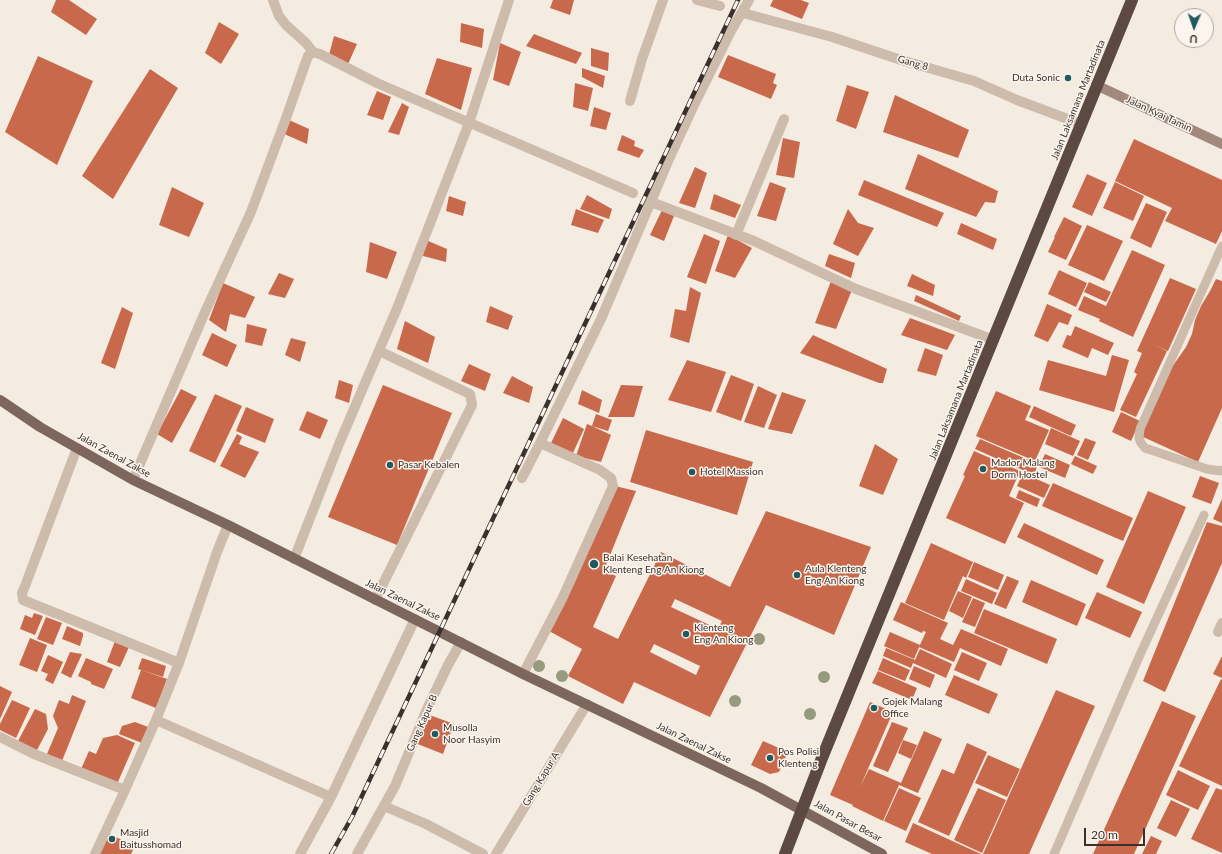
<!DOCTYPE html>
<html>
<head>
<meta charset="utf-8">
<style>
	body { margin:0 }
	#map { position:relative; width:1222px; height:854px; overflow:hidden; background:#f4ebe1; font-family:Lato,sans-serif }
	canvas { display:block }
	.north { position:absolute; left:1174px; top:8px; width:40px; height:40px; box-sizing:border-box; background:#fbf5ee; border:1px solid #aea6a0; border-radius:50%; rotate:182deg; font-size:11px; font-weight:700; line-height:16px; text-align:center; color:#3b302b }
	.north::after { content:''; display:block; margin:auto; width:14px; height:18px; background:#1f5a5e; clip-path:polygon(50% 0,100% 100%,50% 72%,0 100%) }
	.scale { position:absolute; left:1084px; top:828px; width:61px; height:18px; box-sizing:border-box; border:2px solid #3b302b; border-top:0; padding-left:5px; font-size:12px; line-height:14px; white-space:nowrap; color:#3b302b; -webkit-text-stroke:3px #fbf5ee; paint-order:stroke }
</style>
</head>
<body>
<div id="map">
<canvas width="1222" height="854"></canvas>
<div class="north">U</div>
<div class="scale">20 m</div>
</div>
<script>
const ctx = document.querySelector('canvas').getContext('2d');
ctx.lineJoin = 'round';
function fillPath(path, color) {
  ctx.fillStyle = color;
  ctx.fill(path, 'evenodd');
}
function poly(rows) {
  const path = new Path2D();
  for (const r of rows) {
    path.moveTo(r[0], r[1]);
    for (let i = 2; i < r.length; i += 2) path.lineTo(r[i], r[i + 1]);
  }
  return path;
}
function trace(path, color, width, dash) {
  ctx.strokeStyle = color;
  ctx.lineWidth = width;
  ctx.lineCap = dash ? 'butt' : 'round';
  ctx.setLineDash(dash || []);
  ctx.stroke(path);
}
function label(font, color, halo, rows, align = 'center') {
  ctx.font = font + ' Lato,sans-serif';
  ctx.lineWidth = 3;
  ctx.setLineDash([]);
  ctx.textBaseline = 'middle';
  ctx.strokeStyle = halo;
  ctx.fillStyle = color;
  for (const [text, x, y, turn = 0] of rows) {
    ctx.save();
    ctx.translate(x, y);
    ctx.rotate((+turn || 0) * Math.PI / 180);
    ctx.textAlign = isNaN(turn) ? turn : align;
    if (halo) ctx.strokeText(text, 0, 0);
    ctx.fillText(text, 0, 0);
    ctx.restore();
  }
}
fillPath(poly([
	[56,0,69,0,97,19,86,35,51,12],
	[553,0,574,0,570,15,550,8],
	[773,0,801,0,809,3,802,19,770,6],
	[219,22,239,34,221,64,205,53],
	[461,23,484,29,482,48,460,42],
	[534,34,582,53,576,64,526,46],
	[334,36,357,44,348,64,329,55],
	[500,43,521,52,509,86,493,80],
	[591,48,609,53,608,71,591,66],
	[728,55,776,74,773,83,777,85,771,99,718,77],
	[38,56,93,81,57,165,5,132],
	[437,58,472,68,461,110,425,94],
	[582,68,605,76,603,88,582,77],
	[150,69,178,88,113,199,82,176],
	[575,83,593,88,588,111,573,107],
	[847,85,869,92,856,129,836,121],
	[377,91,391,97,383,120,367,115],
	[895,95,969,130,958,158,883,132],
	[402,103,409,107,399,135,388,132],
	[594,107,611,113,606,130,590,126],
	[289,120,309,129,307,144,282,133],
	[622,135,635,141,634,146,644,150,639,158,617,150],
	[783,138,800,142,794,178,776,175],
	[1134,139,1222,180,1222,231,1216,244,1165,221,1172,208,1115,181],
	[918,154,998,191,995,203,985,202,976,217,905,189],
	[695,167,707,173,695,208,679,203],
	[1087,174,1107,183,1092,216,1072,207],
	[864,180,944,213,937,227,858,195],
	[770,182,786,188,776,221,757,216],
	[1115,182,1144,196,1133,221,1103,208],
	[172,187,204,203,189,237,159,225],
	[714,194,741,205,735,218,710,209],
	[587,195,612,209,609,219,580,209],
	[449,196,466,202,463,216,446,211],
	[1146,203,1167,212,1151,248,1130,238],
	[663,208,674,216,664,241,650,235],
	[576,209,604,220,598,233,571,225],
	[848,209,858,223,874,228,858,256,833,244],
	[1064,217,1082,226,1066,260,1048,252,1055,237,1054,237],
	[961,223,997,239,993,250,957,234],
	[1087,225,1123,241,1104,281,1068,265],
	[704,234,720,241,706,284,687,277],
	[728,235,752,248,735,278,715,271],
	[426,240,447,249,446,262,423,256],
	[370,242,397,252,387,279,366,272],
	[1132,250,1165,265,1133,337,1099,321,1100,319,1078,310,1084,296,1106,306],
	[829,254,855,263,851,278,825,266],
	[1059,270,1087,283,1076,307,1048,294],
	[279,273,294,279,285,298,268,294],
	[912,274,935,285,933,296,907,286],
	[1170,278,1196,289,1168,351,1155,345,1167,351,1136,417,1120,410,1137,374,1134,372,1142,353,1137,351],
	[1216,279,1222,281,1222,408,1198,462,1141,436,1172,367,1186,347,1192,334,1195,320,1201,306,1210,291],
	[831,281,852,290,836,329,815,323],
	[1089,282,1111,292,1106,302,1084,292],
	[223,283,255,297,245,318,230,314,226,332,209,320],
	[690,287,701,293,689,343,670,337,675,309,686,311],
	[916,295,961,316,959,321,914,301],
	[1047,304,1072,315,1068,325,1059,322,1048,342,1034,336],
	[490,306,513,316,508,330,486,322],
	[122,307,133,313,115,369,101,363],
	[910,318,955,335,947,350,901,335],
	[405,321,435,337,428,363,397,349],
	[247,324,267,329,262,346,245,342],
	[1075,326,1114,343,1108,355,1092,348,1088,358,1062,347,1067,335,1071,336],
	[212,333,237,345,227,367,202,355],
	[813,335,887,369,883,383,879,383,800,353],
	[291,338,306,342,300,362,285,355],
	[925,348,943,355,936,376,917,371],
	[1112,355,1129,360,1114,412,1039,390,1048,360,1106,376],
	[687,360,726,372,711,412,668,400],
	[469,364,491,374,485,391,461,381],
	[731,375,754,384,741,421,716,412],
	[512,376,533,387,529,403,503,393],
	[339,380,353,385,349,403,335,398],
	[383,385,452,413,397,545,328,517],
	[621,385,643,386,634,417,608,417],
	[758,386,777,395,764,428,744,422],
	[181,389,197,397,172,443,157,434],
	[582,390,602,400,599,413,578,404],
	[996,391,1031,406,1025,420,1049,430,1035,461,976,436],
	[782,392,806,400,792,434,768,429],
	[215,394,242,406,215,463,189,451],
	[1034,406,1076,425,1071,436,1029,417],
	[246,407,274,419,265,443,236,431],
	[307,411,328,420,320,439,299,430],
	[1121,412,1140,421,1131,441,1112,432],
	[596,414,612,420,608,431,592,426,611,435,601,462,576,456,587,424,592,426],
	[563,418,584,429,572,455,551,443],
	[1051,428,1080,441,1073,456,1045,444],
	[646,430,753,462,737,515,630,482],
	[237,434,242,437,239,444,259,452,245,478,220,466],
	[1085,438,1096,442,1088,460,1077,455],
	[980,439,1038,464,1034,475,975,449],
	[875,444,898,459,883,495,859,486],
	[974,451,1020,471,1009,496,1024,503,1005,544,946,518,965,476,963,475],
	[1045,454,1070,465,1065,478,1039,467],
	[1075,456,1097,466,1093,474,1071,464],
	[1023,473,1050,485,1044,498,1017,486],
	[1200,476,1219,483,1211,504,1192,497],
	[1053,483,1133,518,1123,541,1042,506],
	[615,486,636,491,604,570,616,576,593,627,618,639,661,552,730,587,766,511,871,547,834,635,766,605,710,717,634,682,623,704,568,676,582,649,549,631],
	[675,599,722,621,718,629,671,607],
	[654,644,700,666,696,675,650,652],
	[1019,490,1040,499,1037,507,1016,498],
	[1148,491,1186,507,1144,604,1106,587],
	[1222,499,1222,523,1213,519],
	[1207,522,1222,526,1222,563,1165,692,1143,681],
	[1024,523,1104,560,1097,575,1017,537],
	[931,543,973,562,966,578,963,576,944,620,905,603],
	[974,562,1004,575,998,590,968,577],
	[1007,576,1019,581,1006,609,994,604],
	[966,579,997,593,992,604,961,591],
	[1031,580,1086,604,1077,626,1022,602],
	[958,591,972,597,963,618,949,611],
	[1097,592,1142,612,1130,638,1085,618],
	[973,598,985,603,975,627,962,622],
	[901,602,930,615,922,633,893,620],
	[984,609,1057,639,1047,664,974,633],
	[34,613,43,616,35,635,20,629,25,615,32,618],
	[930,615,948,623,940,639,953,645,961,629,1008,649,1001,666,960,648,954,662,919,647,926,632,923,631],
	[46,617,62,623,53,645,37,639],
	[67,626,83,633,83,636,80,646,62,639],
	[890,632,920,645,914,659,884,646],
	[30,638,47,645,37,672,19,665],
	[115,641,129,647,120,667,107,662],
	[886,648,915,660,920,649,952,664,946,678,913,663,911,668,883,656],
	[70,652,82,654,71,678,61,673],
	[962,652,987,663,979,681,954,670],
	[48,655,63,662,53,684,45,680,48,674,41,671],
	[1222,656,1222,678,1213,674],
	[86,658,113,669,104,689,91,684,91,682,78,676],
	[142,658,166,666,163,677,138,669],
	[883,658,910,670,905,681,878,670],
	[914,666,935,675,930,688,909,679],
	[141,670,167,679,156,708,131,698],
	[878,671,917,688,912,700,872,683],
	[954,675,998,694,989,714,945,695],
	[1221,679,1222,680,1222,786,1179,766],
	[0,686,12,692,0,719],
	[1056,690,1095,706,1029,854,983,854],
	[72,695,86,701,62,761,47,754,58,728,53,716,59,700,69,704],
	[12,700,30,708,16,738,0,730,0,724],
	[1162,701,1196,716,1134,854,1093,854],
	[870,702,893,712,860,787,869,769,901,783,924,731,942,739,918,793,899,785,883,821,852,806,853,805,830,795],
	[35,709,46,714,48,729,37,750,18,741],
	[427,714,454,724,443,754,415,743],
	[135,722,148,727,142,743,119,734,122,726],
	[892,722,908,728,888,772,873,766],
	[117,735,135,743,117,784,81,769,89,751,96,754,103,738],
	[903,740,917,745,911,759,898,753],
	[763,741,788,752,779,772,770,774,751,765],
	[967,743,987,752,949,836,918,822,942,769,954,774],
	[988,755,1020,769,1007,797,975,783],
	[1178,770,1210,786,1198,810,1166,795],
	[899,788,921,798,906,831,884,821],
	[978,788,1006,800,982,853,954,840],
	[1216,788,1222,790,1222,853,1191,839],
	[1171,800,1190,809,1176,837,1157,828],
	[913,823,948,839,981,854,932,854,905,842],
	[107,833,135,846,131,854,96,854],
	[1151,836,1162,841,1156,854,1142,854]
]), '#c8694b');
trace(poly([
	[1222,246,1140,429,1139,438,1141,443,1145,448,1207,469,1220,471,1222,470],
	[1054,854,1139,657,1204,515]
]), '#cdbbac', 9);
trace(poly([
	[273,0,279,16,286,25,306,43,313,52,320,54,377,83,633,193],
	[697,0,720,6],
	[743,13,832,37,901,60,974,81,1017,100,1081,124],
	[630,101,642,59,663,0],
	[651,202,754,241,856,289,994,340],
	[736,235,784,119],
	[77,448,25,586,22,593,23,600,179,663],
	[522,478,540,443,601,319,669,159,695,103,731,31,749,0],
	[133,480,205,312,251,212,285,121,304,67,308,56,313,52],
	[294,559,339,444,398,306,469,123,509,0],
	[375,600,472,405,470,394,379,351],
	[1218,632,1222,623],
	[523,674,562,599,613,486,611,478,600,470,540,443],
	[156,720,331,797],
	[0,737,34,754,125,790],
	[384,806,426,824,483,854],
	[95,854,125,790,156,720,179,663,217,552,228,525],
	[300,854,331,797,415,619],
	[357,854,395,786,427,709,448,665,461,642],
	[496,854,587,704]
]), '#cdbbac', 10);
trace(poly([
	[1096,85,1222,144]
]), '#a18a7d', 10);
trace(poly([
	[0,400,40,427,133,480,228,525,523,674,761,788,882,854]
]), '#7d675c', 10);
trace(poly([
	[785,854,822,758,1132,0]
]), '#5c4a42', 12);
const rail = poly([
	[331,854,352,817,738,0]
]);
trace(rail, '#3b302b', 4.5);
trace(rail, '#fbf5ee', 3, [9]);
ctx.fillStyle = '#969b7f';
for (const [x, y] of [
	[759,639],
	[539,666],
	[562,676],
	[824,677],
	[735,701],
	[810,714]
]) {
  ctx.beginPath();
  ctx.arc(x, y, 6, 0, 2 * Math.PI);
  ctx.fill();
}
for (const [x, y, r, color] of [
	[1068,78,4,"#1f5a5e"],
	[390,465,4,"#1f5a5e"],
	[983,469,4,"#1f5a5e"],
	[692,472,4,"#1f5a5e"],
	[594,564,5,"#1f5a5e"],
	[797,575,4,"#1f5a5e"],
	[686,634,4,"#1f5a5e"],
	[874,708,4,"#1f5a5e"],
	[435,734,4,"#1f5a5e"],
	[770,758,4,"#1f5a5e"],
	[112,839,4,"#1f5a5e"]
]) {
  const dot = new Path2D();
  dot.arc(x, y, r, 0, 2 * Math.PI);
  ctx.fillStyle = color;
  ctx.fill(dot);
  trace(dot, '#fbf5ee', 1.5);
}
label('10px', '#3b302b', '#fbf5ee', [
	["Gang 8",913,63,16],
	["Jalan Laksamana Martadinata",1078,100,-68],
	["Jalan Kyai Tamin",1159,114,25],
	["Jalan Laksamana Martadinata",956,400,-68],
	["Jalan Zaenal Zakse",114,455,29],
	["Jalan Zaenal Zakse",403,600,26],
	["Gang Kapur B",422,723,-66],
	["Jalan Zaenal Zakse",694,743,26],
	["Gang Kapur A",541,779,-59],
	["Jalan Pasar Besar",848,821,29]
]);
label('10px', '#3b302b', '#fbf5ee', [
	["Duta Sonic",1060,78,"right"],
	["Mador Malang",991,463],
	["Dorm Hostel",991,475],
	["Pasar Kebalen",398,465],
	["Hotel Massion",700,472],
	["Balai Kesehatan",603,558],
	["Klenteng Eng An Kiong",603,570],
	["Aula Klenteng",805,569],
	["Eng An Kiong",805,581],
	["Klenteng",694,628],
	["Eng An Kiong",694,640],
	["Gojek Malang",882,702],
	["Office",882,714],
	["Musolla",443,728],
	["Noor Hasyim",443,740],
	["Pos Polisi",778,752],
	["Klenteng",778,764],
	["Masjid",120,833],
	["Baitusshomad",120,845]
], 'left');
</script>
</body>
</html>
